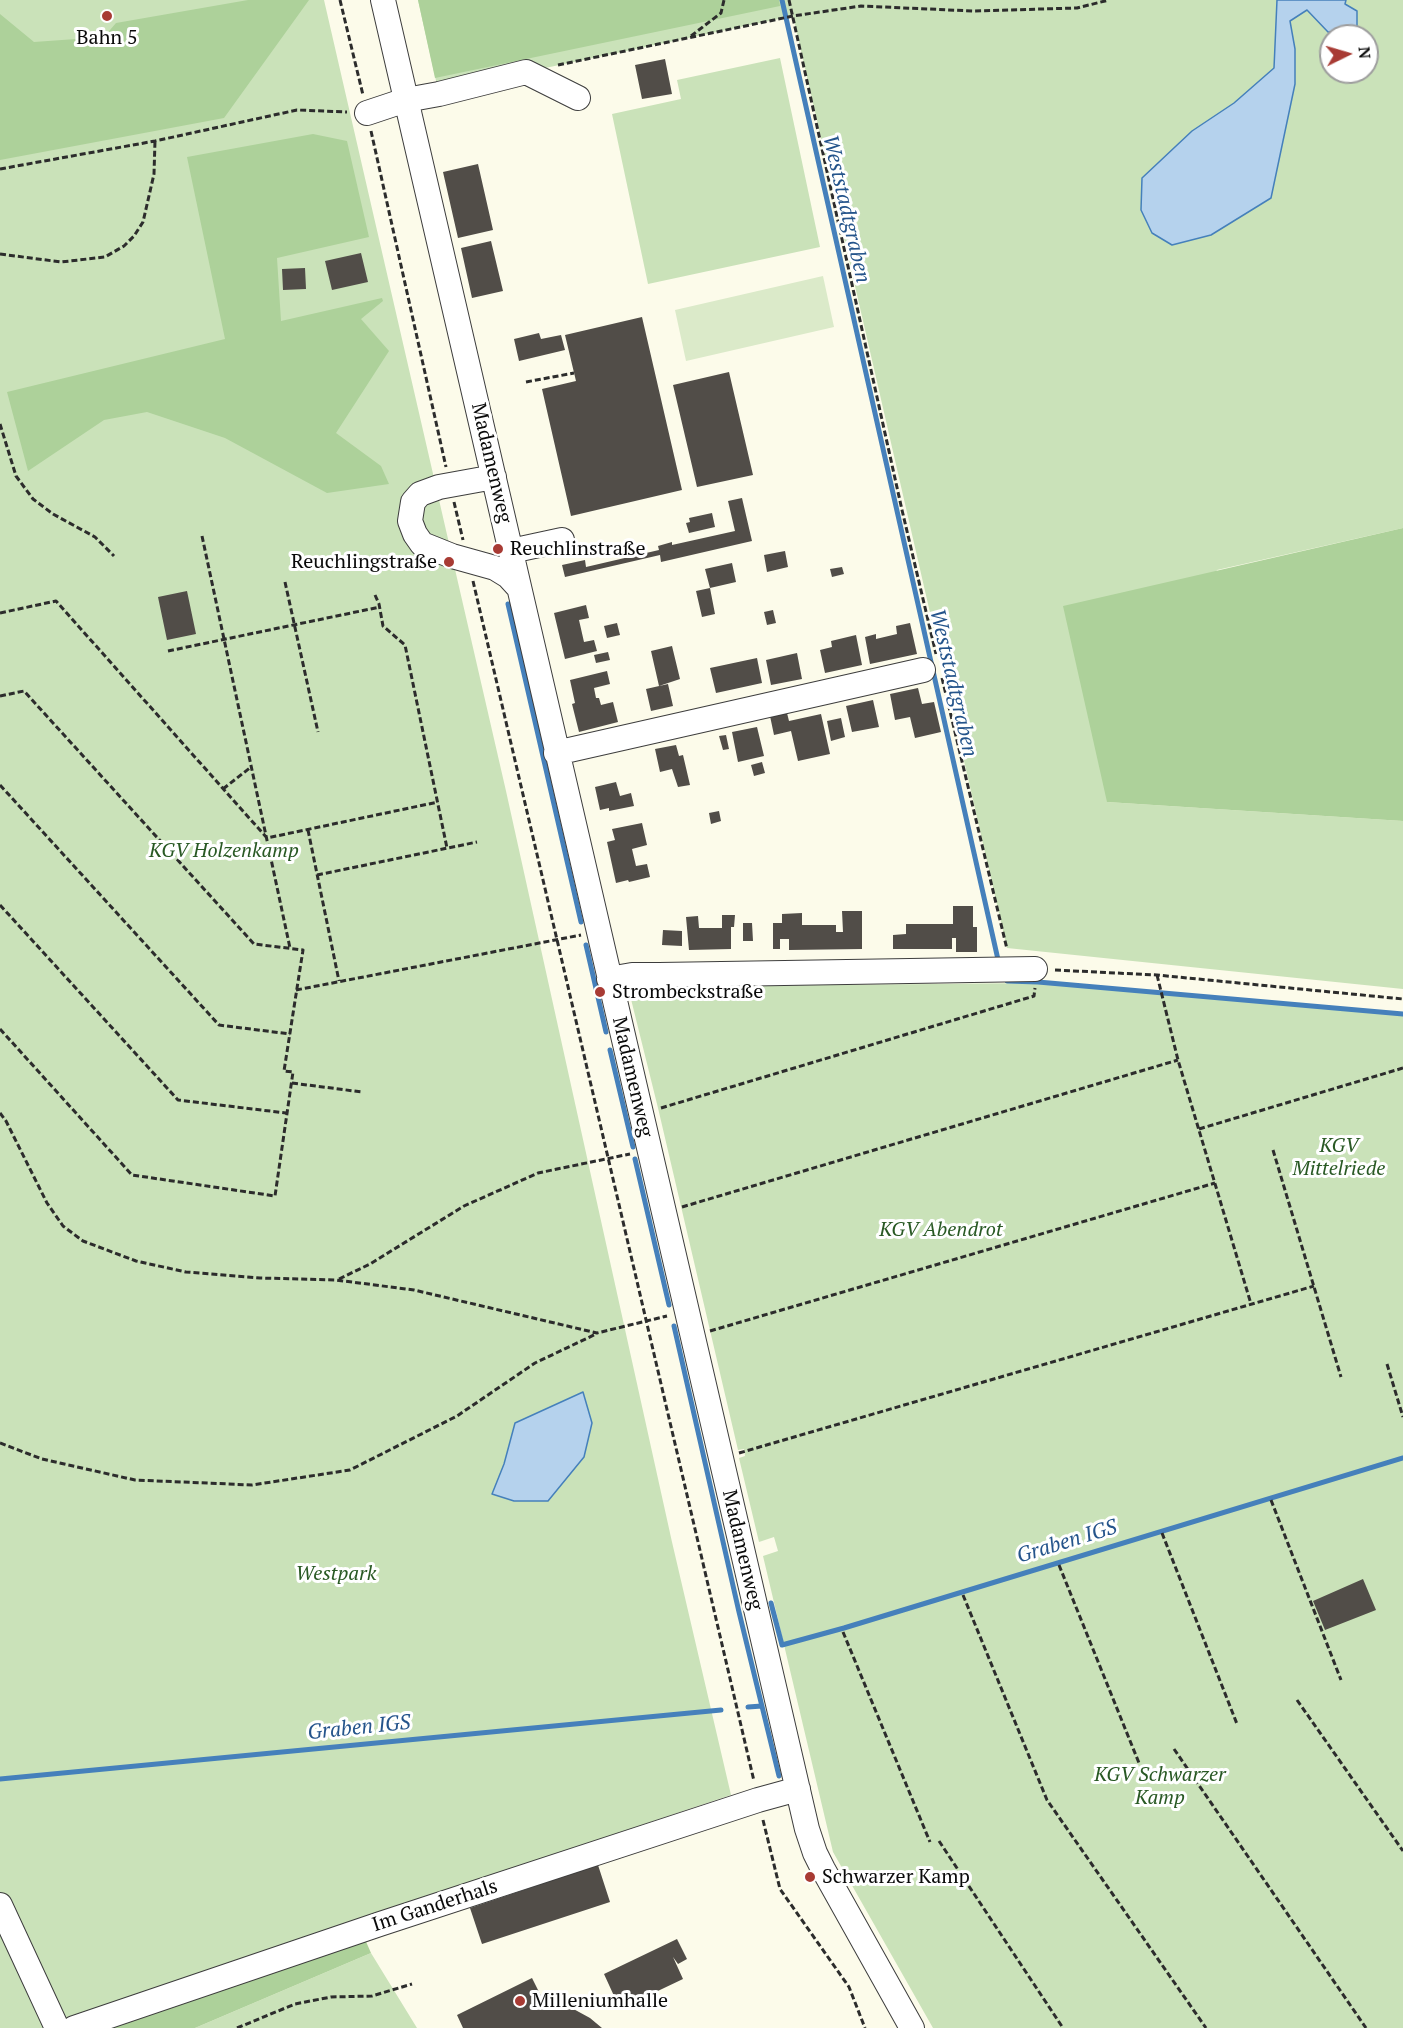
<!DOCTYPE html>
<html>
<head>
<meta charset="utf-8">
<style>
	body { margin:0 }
	#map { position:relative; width:1403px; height:2028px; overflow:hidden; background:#fcfbea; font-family:"PT Serif",serif }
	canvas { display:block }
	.north { position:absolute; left:1319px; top:24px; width:60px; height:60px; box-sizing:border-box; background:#fff; border:2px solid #9d9d9d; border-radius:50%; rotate:85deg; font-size:16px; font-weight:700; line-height:24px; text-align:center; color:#0a0a0a }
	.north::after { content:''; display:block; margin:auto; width:21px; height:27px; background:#a83b34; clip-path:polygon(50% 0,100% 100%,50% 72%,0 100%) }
</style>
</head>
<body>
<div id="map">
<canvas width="1403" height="2028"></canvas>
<div class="north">N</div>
</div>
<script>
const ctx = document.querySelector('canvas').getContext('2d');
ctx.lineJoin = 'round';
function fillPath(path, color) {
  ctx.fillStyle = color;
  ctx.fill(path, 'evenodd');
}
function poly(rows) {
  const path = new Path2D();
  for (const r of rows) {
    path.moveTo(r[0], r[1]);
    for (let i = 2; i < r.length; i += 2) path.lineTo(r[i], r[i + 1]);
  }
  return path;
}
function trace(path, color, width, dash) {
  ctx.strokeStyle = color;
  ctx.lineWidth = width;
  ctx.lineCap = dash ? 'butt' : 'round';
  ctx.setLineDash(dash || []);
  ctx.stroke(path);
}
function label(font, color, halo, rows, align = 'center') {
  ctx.font = font + ' "PT Serif",serif';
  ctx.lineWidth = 6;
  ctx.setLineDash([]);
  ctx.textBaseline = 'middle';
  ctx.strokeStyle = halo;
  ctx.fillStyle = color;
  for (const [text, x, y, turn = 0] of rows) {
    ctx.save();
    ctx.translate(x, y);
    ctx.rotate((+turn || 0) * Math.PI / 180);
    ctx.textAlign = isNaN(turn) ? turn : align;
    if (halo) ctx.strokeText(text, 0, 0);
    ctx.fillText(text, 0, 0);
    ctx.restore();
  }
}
fillPath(poly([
	[0,0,324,0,506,791,672,1542,731,1795,61,2020,47,2028,0,2028],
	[418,0,1403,0,1403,528,1217,570,1107,802,1403,821,1403,989,1007,948,793,16,526,72,439,94],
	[1331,36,1367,36,1367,72,1331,72],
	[780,58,820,247,648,284,612,114,681,99,677,80],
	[1035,983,1403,1015,1403,2028,933,2028,833,1852,763,1556,778,1551,774,1537,759,1542,739,1458,745,1456,744,1449,738,1450,658,1108,628,987],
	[371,1953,417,2028,195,2028]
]), '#cae2b9');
fillPath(poly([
	[248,0,309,0,224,118,0,160,0,14,34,42,104,37,116,23],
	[418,0,779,0,780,6,435,78],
	[313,134,347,141,369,237,277,258,281,321,382,298,383,301,361,319,389,351,336,433,381,466,389,484,327,493,225,438,147,412,104,420,28,471,7,392,225,339,187,157],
	[1403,528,1403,821,1107,802,1063,606],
	[364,1937,371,1953,195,2028,90,2028]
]), '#add19a');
fillPath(poly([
	[823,276,834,327,686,361,675,310]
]), '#dbeac9');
const water = poly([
	[1277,0,1346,0,1345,4,1357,11,1357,32,1328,32,1307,10,1290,21,1295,49,1295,84,1271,198,1211,235,1172,245,1152,233,1141,210,1142,178,1192,131,1234,103,1274,68,1277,0],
	[583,1392,592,1423,584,1457,548,1501,514,1501,492,1494,504,1464,515,1423,583,1392]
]);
fillPath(water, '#b5d2ed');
trace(water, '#4580bb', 1.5);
trace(poly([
	[782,0,999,964],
	[508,604,581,922],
	[586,945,606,1032],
	[1007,981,1038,982,1403,1014],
	[610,1050,633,1147],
	[635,1159,669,1305],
	[674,1326,739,1612,779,1776],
	[771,1603,782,1645,844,1628,1403,1458],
	[748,1707,762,1706],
	[0,1779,721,1710]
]), '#4580bb', 5);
fillPath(poly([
	[665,59,672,94,642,99,635,65],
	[478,164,493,230,458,238,443,172],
	[491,241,503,291,472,298,461,248],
	[361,253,368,282,332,290,325,261],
	[305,268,306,289,283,290,282,269],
	[642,317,682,490,571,516,542,389,576,381,565,335],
	[539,333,541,339,561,335,565,350,519,361,514,339],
	[729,372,753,475,697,487,673,385],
	[742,498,752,541,661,562,660,555,565,577,562,565,585,560,586,567,659,550,658,546,672,542,672,545,735,531,728,501],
	[712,513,715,527,689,533,686,523,690,522,689,518],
	[785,551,788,567,767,572,764,555],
	[732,563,736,582,710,588,705,569],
	[842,567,844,574,832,577,830,569],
	[710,588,715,614,702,617,696,591],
	[187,591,196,634,167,640,158,597],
	[586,605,589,618,579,620,584,642,594,640,597,651,565,659,554,613],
	[773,610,776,623,767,625,764,612],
	[617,623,620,635,607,638,604,626],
	[910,623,917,654,870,664,865,637,876,634,876,639,897,634,896,626],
	[856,635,862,665,825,673,820,650,832,647,831,641],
	[672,646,680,679,659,686,651,651],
	[608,652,610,660,596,663,594,655],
	[797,653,802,679,771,685,766,660],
	[757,658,762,683,716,693,710,668],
	[607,671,610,684,594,688,596,698,599,698,601,705,613,702,618,722,579,732,572,704,575,703,570,680],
	[668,684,673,706,651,711,646,689],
	[918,688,922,704,934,702,941,732,915,738,910,717,895,720,890,694],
	[873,700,879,727,852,732,846,706],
	[787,713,789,721,821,714,830,754,798,761,791,731,774,735,770,716],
	[841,718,845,737,831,741,827,721],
	[757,727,764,756,738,762,732,732],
	[726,735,729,749,723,750,719,736],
	[676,745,679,756,683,755,690,785,678,787,672,769,660,772,655,749],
	[762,762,765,773,754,776,751,765],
	[616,782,620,796,631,793,634,806,609,811,609,808,600,810,595,787],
	[719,811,721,821,711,824,709,813],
	[642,823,647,845,632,849,636,866,647,864,650,877,629,882,628,880,616,883,607,842,615,840,612,829],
	[953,906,973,906,973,927,977,927,977,952,956,952,956,938,952,938,952,949,893,949,893,935,906,934,906,924,953,924],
	[842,911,862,911,862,949,789,950,789,939,780,939,780,949,773,949,773,923,782,923,782,914,802,913,802,925,836,925,836,932,843,932],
	[722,915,735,915,734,927,731,927,731,949,689,950,686,917,698,916,699,928,722,928],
	[743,923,752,923,753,941,743,941],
	[663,930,682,931,682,946,662,945],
	[1363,1579,1376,1610,1325,1630,1313,1601],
	[598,1865,610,1902,482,1944,470,1908],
	[677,1939,687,1959,678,1964,673,1957,683,1979,620,2009,604,1974],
	[532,1978,541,1996,568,2006,590,2018,602,2028,463,2028,457,2015]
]), '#514d48');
const minor = poly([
	[383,0,807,1829,815,1853,823,1869,912,2028],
	[367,113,406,100,439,94,526,72,578,98],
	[494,477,439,487,420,494,413,502,410,521,415,534,422,544,452,556,495,568,508,576,519,588],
	[511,551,562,540],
	[556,753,923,670],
	[609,979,632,975,659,975,1035,969],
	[0,1905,57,2028],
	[74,2028,380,1924,758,1800,798,1789]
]);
trace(minor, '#3d3d3d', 26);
trace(poly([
	[340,0,363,95],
	[789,0,902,510,936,654],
	[691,36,721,13,724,0],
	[558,65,793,16,861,6,973,11,1077,8,1109,0],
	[371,131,446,467],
	[0,169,155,141,297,110,347,112],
	[0,254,61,262,105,257,124,246,134,236,143,222,154,174,155,141],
	[526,382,574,373],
	[0,424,16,476,33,499,53,514,95,537,114,556],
	[454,502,463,540],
	[202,536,290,948],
	[473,581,754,1781],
	[285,582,318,732],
	[375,595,379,604,383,626,405,645,447,848],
	[0,613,56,601,267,838,438,802],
	[168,651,380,607],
	[942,678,1007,949],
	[0,696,24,691,254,944,303,950,284,1071,293,1072,275,1196,132,1175,0,1029],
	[0,785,219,1025,290,1034],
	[223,789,251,767],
	[308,830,339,981],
	[317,875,477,842],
	[0,905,178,1100,286,1113],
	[1055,970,1157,975,1403,999],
	[1157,975,1178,1060,1251,1304],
	[296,990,581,935],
	[292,1083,362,1092],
	[661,1108,1034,996,1035,988],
	[0,1113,6,1121,47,1203,63,1226,83,1241,136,1261,186,1272,260,1278,336,1280,414,1290,597,1333,667,1316],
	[1199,1129,1403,1068],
	[1273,1150,1341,1377],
	[682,1207,1178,1060],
	[339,1279,370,1264,464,1206,538,1173,630,1154],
	[710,1331,1215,1183],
	[1387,1364,1403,1417],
	[0,1443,42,1459,135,1480,252,1485,350,1470,457,1416,535,1363,596,1334],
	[739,1453,1314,1286],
	[1271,1500,1341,1680],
	[1162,1533,1237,1724],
	[1059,1565,1139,1763],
	[963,1595,1047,1800,1206,2028],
	[843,1632,930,1842],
	[1297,1700,1403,1851],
	[1174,1749,1366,2028],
	[763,1820,780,1889,849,1987,865,2028],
	[939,1841,1063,2028],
	[237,2028,295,2004,331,1997,372,1996,412,1984]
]), '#2c2c2c', 3, [6, 3]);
trace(minor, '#fff', 24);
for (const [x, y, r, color] of [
	[107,16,6,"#a83b34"],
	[498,549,6,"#a83b34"],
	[449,562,6,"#a83b34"],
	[600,992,6,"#a83b34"],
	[810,1877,6,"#a83b34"],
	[520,2001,6,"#a83b34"]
]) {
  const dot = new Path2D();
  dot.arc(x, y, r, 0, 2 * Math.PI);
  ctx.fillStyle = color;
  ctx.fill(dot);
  trace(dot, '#fff', 2);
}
label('20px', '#0a0a0a', '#fff', [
	["Bahn 5",107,38,"center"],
	["Reuchlinstraße",510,549],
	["Reuchlingstraße",437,562,"right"],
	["Strombeckstraße",612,992],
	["Schwarzer Kamp",822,1877],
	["Milleniumhalle",532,2001]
], 'left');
label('20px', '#0a0a0a', '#fff', [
	["Madamenweg",491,463,77],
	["Madamenweg",632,1077,77],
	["Madamenweg",742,1550,77],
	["Im Ganderhals",435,1906,-18]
]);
label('italic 20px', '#295924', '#fff', [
	["KGV Holzenkamp",224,851],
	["KGV",1339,1146],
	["Mittelriede",1339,1169],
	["KGV Abendrot",941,1230],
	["Westpark",336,1574],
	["KGV Schwarzer",1160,1775],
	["Kamp",1160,1798]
]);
label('italic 21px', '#24548b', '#fff', [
	["Weststadtgraben",846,209,77],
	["Weststadtgraben",953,683,77],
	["Graben IGS",1067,1542,-17],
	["Graben IGS",359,1728,-6]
]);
</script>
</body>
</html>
